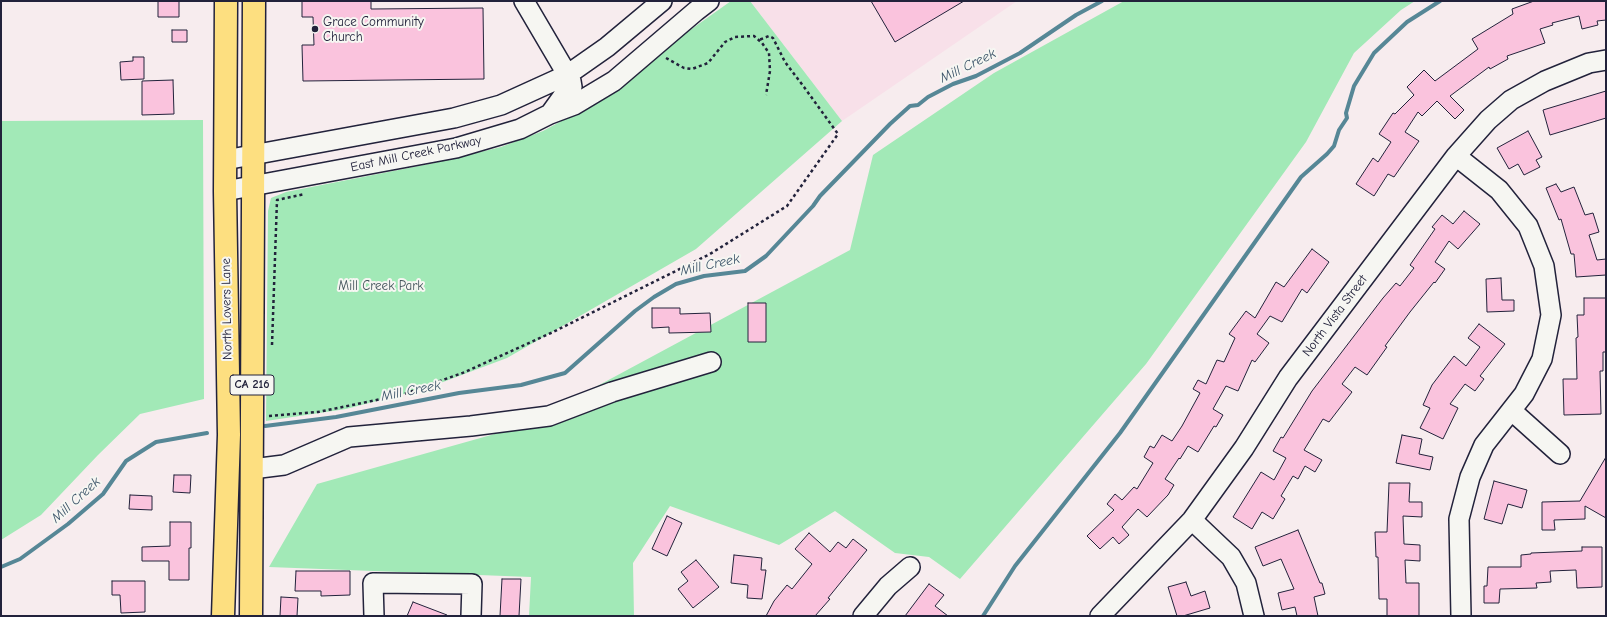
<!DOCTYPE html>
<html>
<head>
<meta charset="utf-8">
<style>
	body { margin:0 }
	#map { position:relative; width:1607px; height:617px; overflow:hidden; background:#f7ecee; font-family:"Comic Neue",sans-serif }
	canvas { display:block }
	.frame { position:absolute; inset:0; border:2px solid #22223b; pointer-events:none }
</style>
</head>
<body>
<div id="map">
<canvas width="1607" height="617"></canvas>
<div class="frame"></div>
</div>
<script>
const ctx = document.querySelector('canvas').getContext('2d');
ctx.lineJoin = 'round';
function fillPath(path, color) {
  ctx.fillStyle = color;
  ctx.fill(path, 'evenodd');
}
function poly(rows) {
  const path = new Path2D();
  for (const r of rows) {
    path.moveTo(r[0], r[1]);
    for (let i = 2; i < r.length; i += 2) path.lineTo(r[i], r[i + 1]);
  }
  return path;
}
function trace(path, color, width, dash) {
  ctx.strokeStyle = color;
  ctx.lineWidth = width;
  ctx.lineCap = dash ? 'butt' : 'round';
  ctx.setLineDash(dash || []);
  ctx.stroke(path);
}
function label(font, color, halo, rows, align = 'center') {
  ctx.font = font + ' "Comic Neue",sans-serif';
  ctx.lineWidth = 4;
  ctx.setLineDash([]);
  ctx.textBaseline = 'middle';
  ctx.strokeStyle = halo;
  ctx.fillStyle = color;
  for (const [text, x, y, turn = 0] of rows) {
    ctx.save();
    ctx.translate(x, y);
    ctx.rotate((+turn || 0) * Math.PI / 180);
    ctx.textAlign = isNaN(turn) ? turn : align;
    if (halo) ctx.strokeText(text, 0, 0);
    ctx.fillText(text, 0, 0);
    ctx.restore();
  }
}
fillPath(poly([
	[750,1,1017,1,842,121]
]), '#f8e0e9');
fillPath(poly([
	[731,1,750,1,842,121,696,249,507,358,427,388,346,409,266,421,268,211,271,198,286,192,434,163,501,147,543,131,589,106,676,40],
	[1124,1,1415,1,1401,10,1354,53,1306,142,1146,364,960,579,929,557,895,553,835,511,779,545,670,506,633,563,634,616,529,616,531,577,269,567,317,484,523,426,850,250,873,155,994,73],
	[203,120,204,399,140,414,98,455,41,515,1,540,1,121]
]), '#a2e9b7');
trace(poly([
	[265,426,336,417,459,393,521,385,565,373,635,311,654,297,676,284,704,276,745,271,766,256,813,206,820,196,890,124,910,106,918,105,928,97,953,84,976,76,1020,53,1076,15,1102,1],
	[1,567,20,559,68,524,103,494,126,461,156,442,207,433],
	[983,616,1015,566,1120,433,1301,177,1327,154,1334,146,1339,130,1347,118,1346,113,1354,86,1374,53,1407,22,1440,1]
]), '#568796', 4);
const building = poly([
	[158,1,179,1,179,17,158,17,158,1],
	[302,1,371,1,371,9,483,8,484,79,303,81,302,45,314,45,313,17,302,17,302,1],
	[871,1,964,1,895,42,871,1],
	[1534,1,1606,1,1606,20,1597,21,1598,25,1582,29,1579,16,1552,23,1553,25,1540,29,1545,43,1507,56,1508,59,1490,69,1489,67,1450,96,1464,110,1455,119,1437,101,1422,116,1418,112,1405,132,1419,141,1394,177,1388,174,1374,196,1356,184,1373,158,1378,162,1391,142,1379,134,1393,113,1395,114,1414,95,1407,87,1424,70,1435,81,1478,49,1472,39,1513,14,1512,9,1534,1],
	[172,30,187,30,187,42,172,42,172,30],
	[133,57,144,57,144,79,121,80,120,62,133,61,133,57],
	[173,80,174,114,142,115,142,81,173,80],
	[1606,91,1606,118,1550,135,1543,110,1606,91],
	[1528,131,1542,157,1536,160,1540,167,1524,175,1518,164,1509,169,1497,148,1528,131],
	[1556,184,1561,192,1574,187,1585,215,1593,213,1599,232,1589,235,1597,260,1606,259,1606,275,1576,277,1574,254,1571,254,1561,219,1559,220,1546,188,1556,184],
	[1464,211,1480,224,1458,249,1449,241,1435,262,1445,269,1435,283,1434,282,1410,312,1385,346,1387,347,1367,375,1355,367,1342,384,1352,392,1329,422,1323,419,1304,450,1322,460,1315,472,1305,466,1298,479,1293,476,1281,496,1285,499,1273,519,1262,512,1252,529,1233,517,1261,472,1274,480,1286,458,1273,451,1281,437,1283,438,1312,391,1383,298,1396,283,1400,286,1414,268,1410,265,1435,229,1432,227,1442,215,1453,224,1464,211],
	[1312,249,1329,262,1307,293,1302,289,1282,322,1270,316,1257,334,1269,343,1255,362,1252,360,1238,391,1226,386,1213,409,1223,415,1216,427,1214,426,1198,452,1188,446,1180,459,1179,458,1165,479,1174,485,1168,495,1147,517,1138,509,1122,527,1129,535,1119,544,1113,537,1100,549,1087,536,1114,510,1107,504,1115,494,1122,500,1134,487,1137,489,1153,463,1144,457,1150,446,1154,448,1162,435,1172,441,1182,426,1200,393,1193,389,1198,380,1206,384,1217,360,1224,362,1235,338,1229,334,1246,311,1255,318,1276,282,1284,287,1312,249],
	[1501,278,1502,300,1514,300,1514,311,1487,312,1486,279,1501,278],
	[1584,298,1606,298,1606,352,1603,352,1603,371,1600,371,1601,414,1564,415,1563,379,1577,379,1576,338,1578,337,1577,315,1584,315,1584,298],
	[748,303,766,303,766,342,748,342,748,303],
	[652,308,680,308,680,314,710,313,711,332,669,333,669,327,652,328,652,308],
	[1479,324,1505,344,1480,376,1484,379,1475,391,1465,384,1450,404,1458,408,1443,439,1420,428,1430,408,1423,405,1432,385,1454,356,1466,366,1480,347,1468,338,1479,324],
	[1402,435,1422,439,1419,454,1433,457,1430,470,1396,463,1402,435],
	[1606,457,1606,518,1585,506,1585,519,1554,520,1555,530,1542,530,1542,502,1580,501,1606,457],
	[174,475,191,475,190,493,173,492,174,475],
	[1494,481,1527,490,1522,508,1508,504,1502,524,1484,519,1494,481],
	[1389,483,1410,483,1409,502,1422,502,1422,517,1403,516,1404,544,1420,545,1420,561,1405,560,1406,583,1419,583,1419,616,1387,616,1387,599,1379,599,1378,557,1376,557,1375,532,1387,532,1389,483],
	[130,495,152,496,152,510,129,509,130,495],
	[667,516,682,523,667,556,652,549,667,516],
	[170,522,191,522,191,548,189,548,189,580,169,580,169,561,142,561,142,547,170,546,170,522],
	[1298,530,1320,583,1322,583,1325,594,1314,597,1318,616,1297,616,1295,607,1282,610,1278,593,1294,589,1281,559,1263,566,1255,547,1298,530],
	[809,533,830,552,838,542,846,548,853,539,867,550,828,598,830,599,815,616,766,616,774,601,787,585,792,589,812,564,795,549,809,533],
	[1582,547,1602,547,1602,587,1577,588,1576,570,1550,571,1551,582,1536,583,1537,588,1500,589,1499,603,1484,603,1484,586,1487,586,1488,567,1521,567,1521,555,1531,554,1531,553,1582,551,1582,547],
	[734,555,762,558,761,570,766,570,762,599,747,598,748,585,731,583,734,555],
	[696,560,719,587,693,608,678,589,688,581,681,572,696,560],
	[296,571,350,571,350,595,321,596,321,591,295,591,296,571],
	[502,579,521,579,519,616,500,616,502,579],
	[112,581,145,581,145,612,121,613,120,595,112,595,112,581],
	[1186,582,1191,596,1205,591,1210,608,1183,616,1177,616,1168,587,1186,582],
	[929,584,944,595,935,606,948,616,905,616,929,584],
	[281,597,298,598,297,616,280,616,281,597],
	[413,602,447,615,447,616,407,616,413,602]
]);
fillPath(building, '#fac3dd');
trace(building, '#22223b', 1);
const minor = poly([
	[524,1,571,81,572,87,563,96,550,114],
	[1456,156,1499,190,1528,226,1544,266,1551,315,1542,359,1524,394,1484,445,1470,477,1459,519,1461,616],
	[225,160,454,118,501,105,567,75,607,47,662,1],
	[225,191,456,148,520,129,550,114,574,105,614,81,696,11,709,1],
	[1512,411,1560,454],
	[252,469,284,465,349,437,471,426,549,416,612,392,711,362],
	[1192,520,1231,557,1246,583,1254,616],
	[374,616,373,583,472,584,471,616],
	[863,616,888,586,910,567],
	[1100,616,1192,520,1244,448,1288,378,1456,156,1488,120,1511,100,1545,81,1589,63,1606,60]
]);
const major = poly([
	[223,616,229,435,225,191,226,1],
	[251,616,254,1]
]);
trace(minor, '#22223b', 22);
trace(major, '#22223b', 25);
trace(poly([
	[666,58,684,68,692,69,708,63,725,42,735,37,754,36,762,43,769,53,770,71,766,95],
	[272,345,277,200,305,194],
	[269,416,318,412,401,395,465,372,551,333,710,254,787,206,838,134,804,87,785,62,773,38,769,36,759,40]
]), '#22223b', 2.5, [3, 3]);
trace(minor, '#f6f6f2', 19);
trace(major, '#fddf80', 22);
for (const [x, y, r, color] of [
	[315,29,4,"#22223b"]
]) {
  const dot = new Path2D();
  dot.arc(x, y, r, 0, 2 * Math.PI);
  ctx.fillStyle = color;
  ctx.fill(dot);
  trace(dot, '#f6f6f2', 1.5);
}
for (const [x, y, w] of [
	[252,385,44]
]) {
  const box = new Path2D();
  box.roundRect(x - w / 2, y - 10, w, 20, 3);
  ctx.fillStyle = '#f6f6f2';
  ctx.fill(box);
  trace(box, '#22223b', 1);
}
label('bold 12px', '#22223b', null, [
	["CA 216",252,385]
]);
label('13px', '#22223b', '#f6f6f2', [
	["Grace Community",323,22],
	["Church",323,37]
], 'left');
label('13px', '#22223b', '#f6f6f2', [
	["East Mill Creek Parkway",416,154,-12],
	["North Lovers Lane",227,309,-91],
	["North Vista Street",1335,316,-53]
]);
label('13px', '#42545a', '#f6f6f2', [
	["Mill Creek Park",381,286]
]);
label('italic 14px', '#3c5469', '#f6f6f2', [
	["Mill Creek",968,66,-26],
	["Mill Creek",710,265,-12],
	["Mill Creek",411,391,-11],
	["Mill Creek",76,500,-42]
]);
</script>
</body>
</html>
